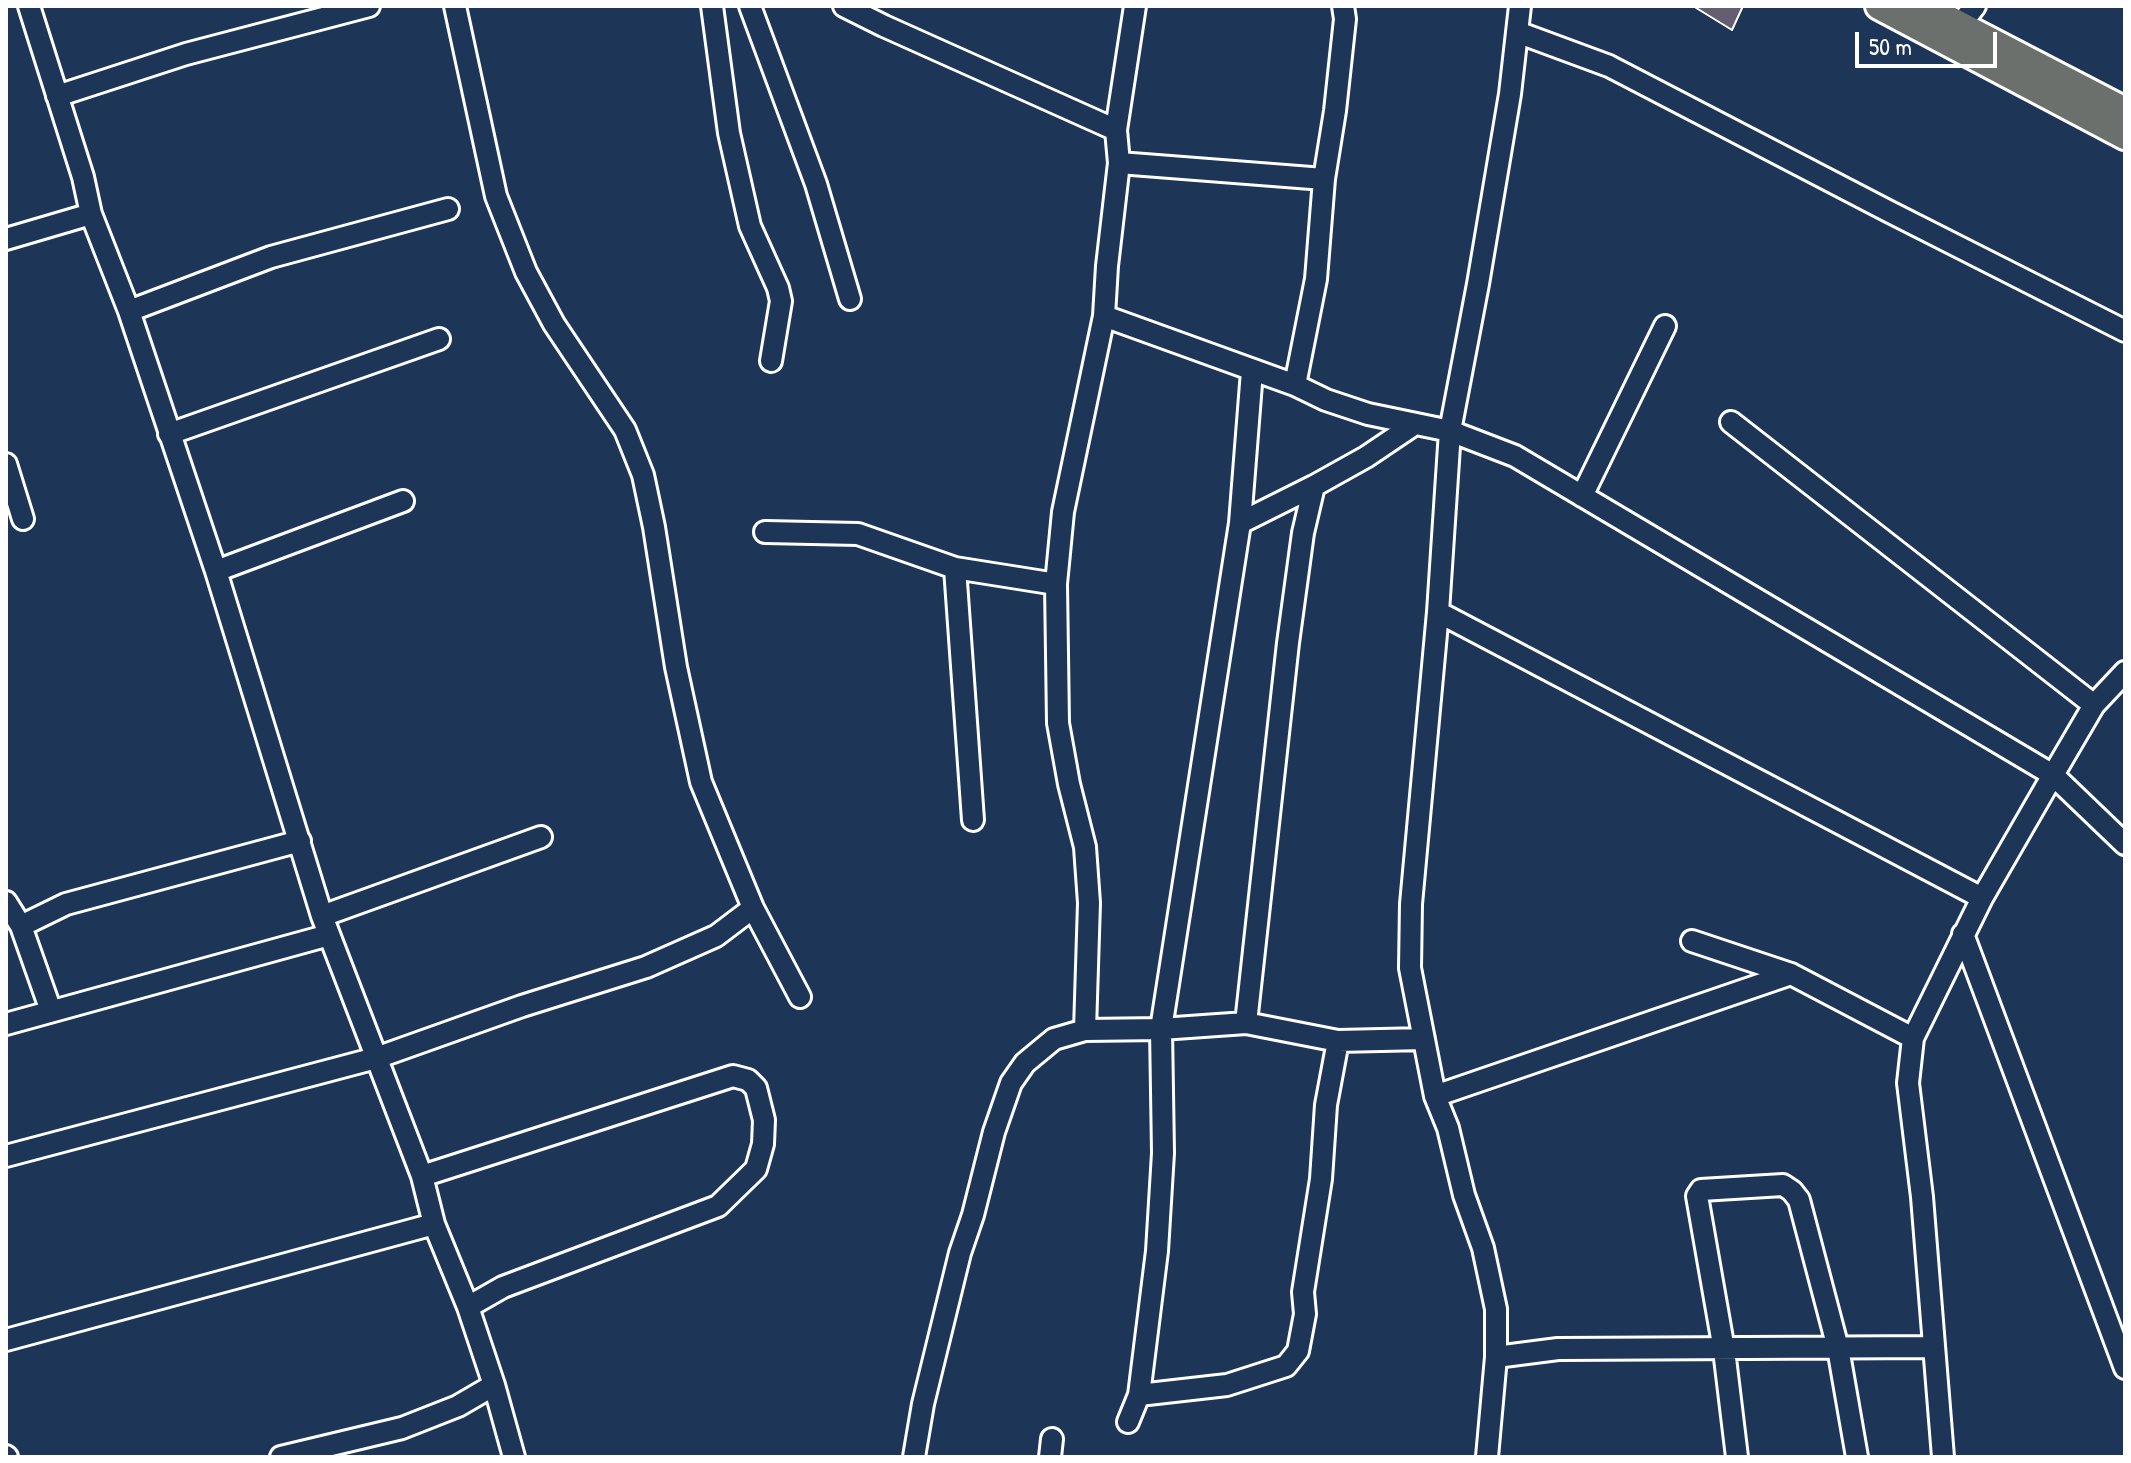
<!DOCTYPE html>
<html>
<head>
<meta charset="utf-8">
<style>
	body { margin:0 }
	#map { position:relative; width:2131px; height:1463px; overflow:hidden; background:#1d3557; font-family:"Patrick Hand",sans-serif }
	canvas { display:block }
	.frame { position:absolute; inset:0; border:8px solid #fff; pointer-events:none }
	.scale { position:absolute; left:1855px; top:32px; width:142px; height:36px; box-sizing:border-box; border:4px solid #fff; border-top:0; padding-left:10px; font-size:24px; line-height:28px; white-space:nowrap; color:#fff; -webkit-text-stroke:6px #1d3557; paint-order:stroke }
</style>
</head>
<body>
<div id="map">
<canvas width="2131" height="1463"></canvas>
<div class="frame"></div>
<div class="scale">50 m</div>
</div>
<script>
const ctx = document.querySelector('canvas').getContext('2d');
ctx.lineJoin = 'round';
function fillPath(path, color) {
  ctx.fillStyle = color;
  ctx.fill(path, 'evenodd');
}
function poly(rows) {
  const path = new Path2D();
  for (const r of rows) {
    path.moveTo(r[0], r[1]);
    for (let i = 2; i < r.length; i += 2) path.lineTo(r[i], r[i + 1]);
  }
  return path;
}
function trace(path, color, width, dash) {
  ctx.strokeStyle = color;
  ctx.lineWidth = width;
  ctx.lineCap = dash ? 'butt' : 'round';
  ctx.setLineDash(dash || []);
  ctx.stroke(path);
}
const building = poly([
	[1693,6,1743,6,1732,30,1693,6]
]);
fillPath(building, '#635e70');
trace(building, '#fff', 2);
const minor = poly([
	[29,6,83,177,91,214,129,311,216,571,322,916,422,1176,434,1224,468,1307,494,1385,514,1457],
	[455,6,496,196,526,272,554,324,625,430,643,475,654,527,676,667,701,782,753,908,800,997],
	[712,6,729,133,750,226,778,288,781,301,771,361],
	[750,6,816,184,850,299],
	[844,6,884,26,1116,130],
	[1960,25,1975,6],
	[1517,32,1609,66,1888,211,2125,331],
	[57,96,186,54,369,6],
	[1119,163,1324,179],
	[6,239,91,214],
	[129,311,271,257,448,209],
	[1104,316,1295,385,1326,400,1368,414,1450,431,1515,456,2053,775,2125,844],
	[1295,385,1316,279,1324,179,1335,111,1345,19,1343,6],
	[1731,422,2094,705],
	[169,434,439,339],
	[6,464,23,519],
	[1582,496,1665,326],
	[1240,523,1252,371],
	[765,532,858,534,955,568,1056,584],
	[955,568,973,820],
	[216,571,403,501],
	[1438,612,1982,898],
	[6,902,21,926,51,1011],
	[322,916,541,837],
	[21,926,66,904,300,841],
	[1963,934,2125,1368],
	[1692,941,1791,974,1913,1038],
	[1246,1023,1288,643,1303,533,1314,486],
	[6,1024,329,935],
	[1085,1030,1089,903,1085,847,1069,784,1058,723,1056,584,1063,512,1104,316,1107,266,1119,163,1116,130,1135,6],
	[1435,1096,1791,974],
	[6,1156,376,1058,522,1006,646,967,716,936,753,908],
	[422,1176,733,1076,748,1080,756,1088,764,1120,763,1144,756,1169,718,1206,503,1287,468,1307],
	[6,1340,434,1224],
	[1496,1357,1558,1349,1934,1347],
	[1139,1395,1227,1385,1286,1366,1298,1351,1305,1314,1303,1292,1321,1179,1326,1105,1338,1041],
	[1128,1422,1139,1395,1157,1251,1163,1153,1161,1029,1246,1023,1338,1041,1424,1039],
	[6,1456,7,1457],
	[281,1457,402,1428,458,1406,494,1385],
	[914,1457,923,1404,960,1253,973,1215,994,1132,1011,1083,1025,1063,1054,1039,1085,1030,1161,1029,1240,523,1314,486,1366,457,1415,424],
	[1050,1457,1052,1439],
	[1487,1457,1496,1357,1496,1309,1483,1248,1464,1195,1448,1128,1435,1096,1410,968,1411,904,1438,612,1450,431,1478,284,1510,94,1520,6],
	[1737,1457,1724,1350,1697,1196,1701,1190,1783,1185,1792,1191,1799,1200,1838,1348,1857,1457],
	[1943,1457,1922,1197,1908,1083,1913,1038,1982,898,2053,775,2094,705,2125,672]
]);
const major = poly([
	[1879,6,2125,136],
	[1923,6,2125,111]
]);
trace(minor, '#fff', 26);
trace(major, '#fff', 32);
trace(minor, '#1d3557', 20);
trace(major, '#6b706d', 26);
</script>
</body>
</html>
